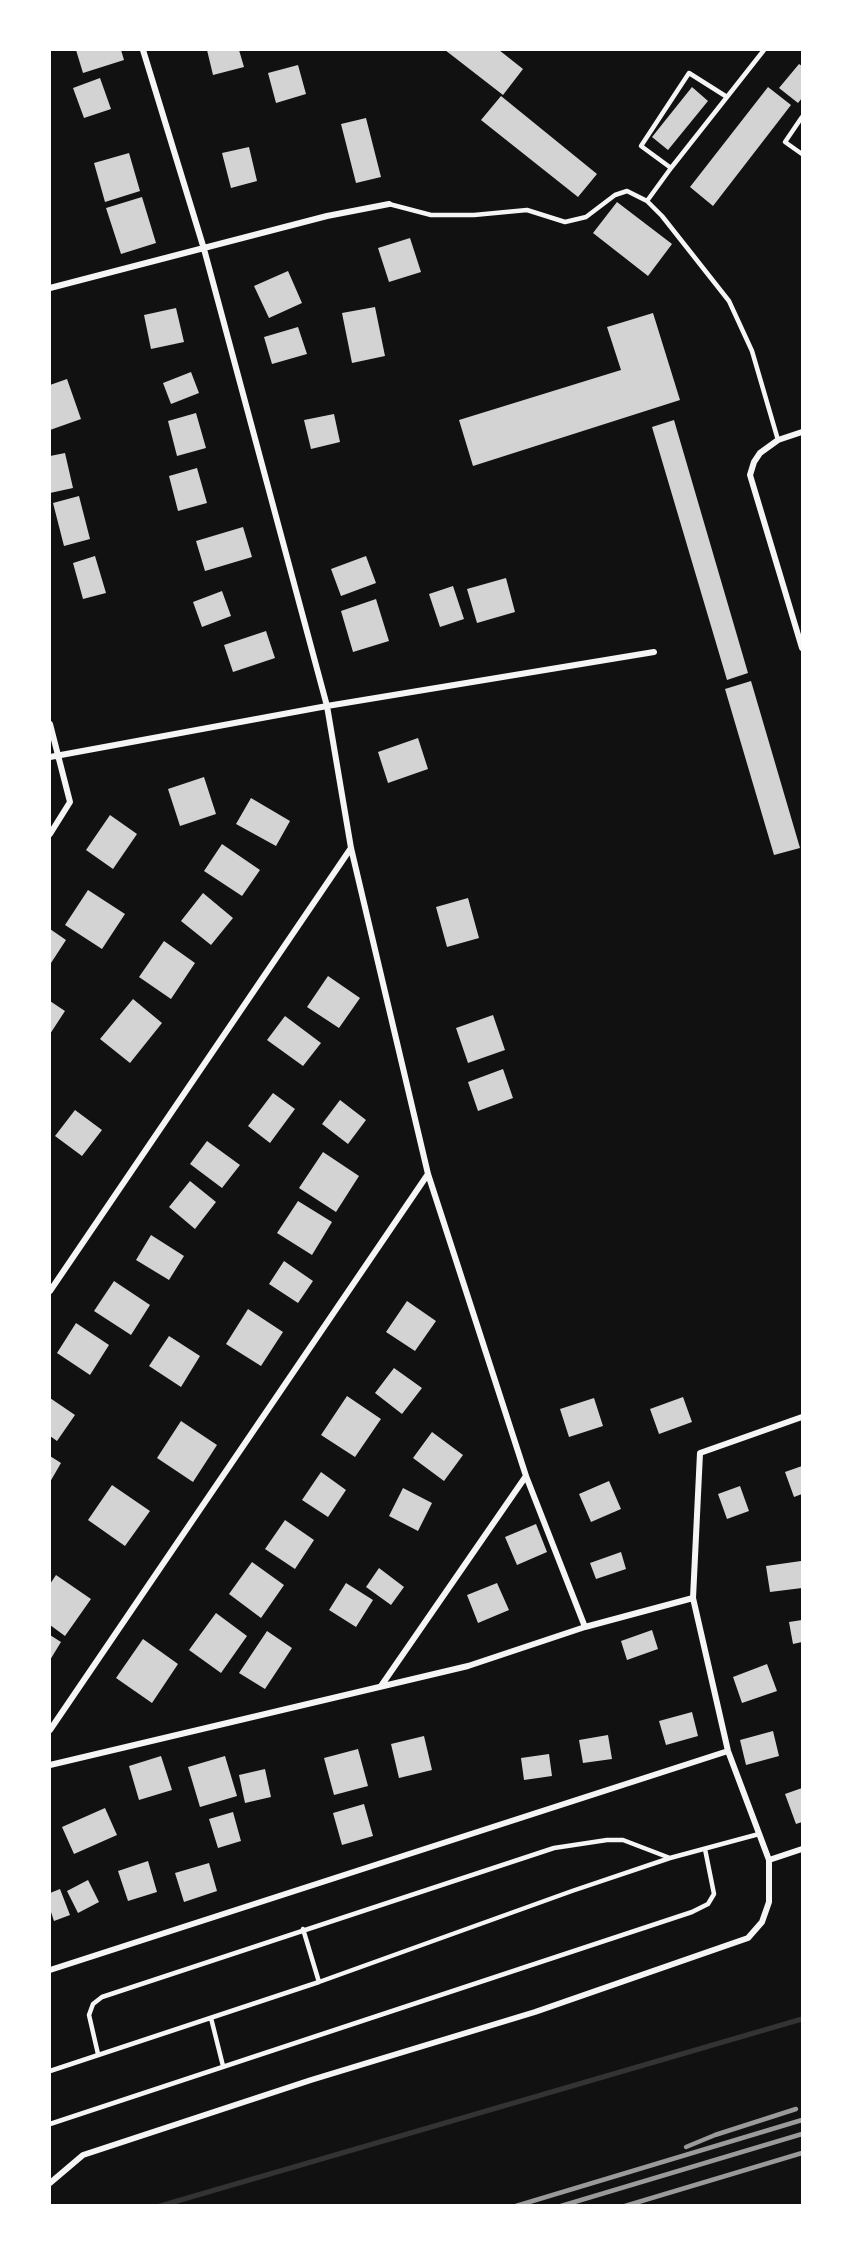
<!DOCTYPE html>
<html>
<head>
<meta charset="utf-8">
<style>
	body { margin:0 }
	#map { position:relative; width:852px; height:2255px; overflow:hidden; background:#111; font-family:"DejaVu Sans",sans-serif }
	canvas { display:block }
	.frame { position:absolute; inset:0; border:51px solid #fff; pointer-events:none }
</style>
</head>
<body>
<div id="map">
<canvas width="852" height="2255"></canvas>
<div class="frame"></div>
</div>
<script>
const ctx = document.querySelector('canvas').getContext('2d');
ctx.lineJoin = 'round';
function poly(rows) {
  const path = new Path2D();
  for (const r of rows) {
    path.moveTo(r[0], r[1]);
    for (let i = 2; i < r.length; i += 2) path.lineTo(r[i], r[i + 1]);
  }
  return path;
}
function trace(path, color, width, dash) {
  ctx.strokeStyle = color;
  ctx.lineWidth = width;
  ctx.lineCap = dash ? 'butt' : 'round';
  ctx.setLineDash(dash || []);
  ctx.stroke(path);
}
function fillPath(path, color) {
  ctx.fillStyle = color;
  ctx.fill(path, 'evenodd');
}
trace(poly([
	[160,2206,802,2019]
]), '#333', 5);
fillPath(poly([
	[76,50,121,50,124,60,83,73],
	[207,50,239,50,244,67,213,75],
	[445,50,499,50,523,69,503,95],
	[799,64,802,66,802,98,798,103,779,88],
	[298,65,306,94,276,103,268,73],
	[100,78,111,109,84,118,73,88],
	[692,87,708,101,668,150,652,137],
	[768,87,791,105,713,206,690,187],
	[501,96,597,174,578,197,481,120],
	[366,118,381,177,356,183,341,124],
	[249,147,257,181,231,188,222,153],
	[129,153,140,191,105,202,94,163],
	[142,197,156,243,121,254,106,208],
	[617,202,672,244,648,276,593,233],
	[410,238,421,272,389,282,378,248],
	[288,271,302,303,269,318,254,286],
	[375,307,385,356,352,363,342,313],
	[176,308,184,342,151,349,144,315],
	[653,313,680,400,473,466,459,420,621,370,607,327],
	[298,327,307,354,272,364,264,337],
	[191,372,199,393,171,404,163,383],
	[67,379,81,419,50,430,50,385],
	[196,413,206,448,177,456,168,421],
	[334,414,340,442,311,449,304,420],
	[674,420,748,673,727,680,652,427],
	[65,453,73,488,50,493,50,456],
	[197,468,207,503,178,511,169,476],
	[79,496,90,539,64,546,53,503],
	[243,527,252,557,205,571,196,541],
	[95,556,106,593,83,599,73,563],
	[366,556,376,583,341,596,331,569],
	[506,578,515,612,477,623,467,589],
	[453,586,464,619,440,627,429,594],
	[222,591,231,616,202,627,193,602],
	[376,599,389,641,353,652,341,611],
	[266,631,275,658,233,672,224,645],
	[751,681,800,848,774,855,725,689],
	[418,738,428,769,388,783,378,752],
	[204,777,216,814,180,826,168,789],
	[251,798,290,821,276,846,236,824],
	[110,815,137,834,113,869,86,850],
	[222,844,260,870,242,896,204,871],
	[88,890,125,914,102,949,65,925],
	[203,893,233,918,211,945,181,921],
	[468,898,479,938,447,947,436,907],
	[50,929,66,940,51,963,50,962],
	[164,941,195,963,171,999,139,977],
	[328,976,360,998,339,1028,307,1007],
	[133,999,162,1023,130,1063,100,1039],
	[50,1001,65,1011,50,1034],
	[493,1015,505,1050,468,1063,456,1028],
	[285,1016,321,1043,303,1066,267,1040],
	[503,1069,513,1098,478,1111,468,1082],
	[273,1093,295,1109,270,1143,248,1126],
	[340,1100,366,1120,348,1144,322,1124],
	[75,1110,102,1130,82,1156,55,1136],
	[207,1141,240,1165,222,1188,190,1164],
	[323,1152,359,1176,336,1212,299,1188],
	[190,1181,216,1202,195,1229,169,1207],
	[298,1201,332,1222,312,1255,277,1233],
	[151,1235,184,1256,169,1280,136,1260],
	[284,1261,313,1281,298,1303,269,1284],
	[114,1281,150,1305,131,1335,94,1311],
	[407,1301,436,1321,415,1351,386,1332],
	[248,1309,283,1332,261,1366,226,1344],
	[76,1323,109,1345,90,1375,57,1353],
	[169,1336,200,1356,181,1387,149,1366],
	[394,1368,422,1388,402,1414,375,1393],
	[347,1396,381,1419,355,1457,321,1435],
	[683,1397,692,1422,659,1434,650,1409],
	[50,1398,75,1415,57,1441,50,1436],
	[594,1398,603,1426,569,1437,560,1409],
	[181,1421,217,1445,193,1482,157,1458],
	[432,1432,463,1455,444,1481,413,1458],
	[50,1456,61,1463,50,1482],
	[802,1466,802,1494,794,1497,785,1472],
	[321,1472,346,1490,328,1517,302,1500],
	[609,1481,621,1509,591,1522,579,1494],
	[112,1485,150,1511,125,1546,88,1520],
	[740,1486,749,1511,727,1519,718,1494],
	[403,1488,432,1503,418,1531,389,1516],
	[285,1520,314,1540,295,1569,265,1549],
	[536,1524,547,1552,517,1565,505,1537],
	[621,1552,626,1569,596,1579,590,1563],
	[801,1561,802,1588,770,1592,766,1566],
	[252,1562,284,1585,261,1618,229,1594],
	[379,1568,404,1587,391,1605,366,1587],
	[56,1575,91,1599,65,1636,50,1625,50,1584],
	[346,1583,373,1600,356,1627,329,1610],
	[497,1583,509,1610,478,1623,467,1595],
	[216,1613,247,1636,221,1673,189,1650],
	[802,1620,802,1642,793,1644,789,1622],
	[652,1630,658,1649,627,1660,621,1641],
	[267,1631,292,1648,265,1689,239,1673],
	[50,1635,61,1642,50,1660],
	[143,1639,178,1664,152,1703,116,1678],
	[767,1664,777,1691,742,1703,733,1677],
	[692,1712,698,1736,666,1745,659,1721],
	[773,1731,779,1756,746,1765,740,1740],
	[608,1735,612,1759,583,1763,579,1740],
	[424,1736,432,1770,399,1778,391,1744],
	[358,1749,368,1786,334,1795,324,1758],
	[549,1754,552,1776,524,1780,521,1758],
	[161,1756,172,1790,139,1800,129,1766],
	[225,1756,237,1796,200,1807,188,1767],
	[265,1769,271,1797,245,1803,239,1775],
	[802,1788,802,1822,796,1824,785,1794],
	[364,1804,373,1836,342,1845,333,1813],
	[105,1808,117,1835,74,1854,62,1827],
	[233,1812,241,1841,218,1848,209,1819],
	[148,1861,157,1892,128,1901,118,1871],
	[209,1863,217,1891,184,1902,175,1873],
	[88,1880,99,1902,78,1913,67,1891],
	[60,1889,70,1915,54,1921,50,1909,50,1893]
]), '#d3d3d3');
trace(poly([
	[727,97,689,73,641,146,671,168,727,97,764,50],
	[802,117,785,142,802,154],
	[647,201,671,168],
	[389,204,431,215,474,215,527,210,565,222,586,217,615,195,627,191,647,201,662,216,729,301,752,351,778,440],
	[303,1929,319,1982],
	[211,2018,223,2066],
	[98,2054,89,2015,93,2004,102,1997,554,1848,607,1840,623,1840,670,1858],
	[50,2071,319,1982,572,1891,670,1858,759,1834],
	[50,2124,692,1912,708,1904,714,1894,705,1849]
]), '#f5f5f5', 4.5);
trace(poly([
	[143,50,204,249,327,706,351,848,428,1174,526,1476,381,1686],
	[50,288,327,216,389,204],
	[802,432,778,440,760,453,754,462,750,475,802,648],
	[50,724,70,802,50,834],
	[50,757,327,706,654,652],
	[50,1291,351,848],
	[526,1476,585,1627],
	[50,1730,428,1174],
	[50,1765,468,1666,585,1627,693,1598],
	[769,1860,802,1849],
	[50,1970,728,1751],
	[50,2183,83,2155,311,2080,535,2012,748,1938,762,1922,769,1902,769,1860,728,1751,693,1598,700,1453,802,1417]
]), '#f5f5f5', 6);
trace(poly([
	[686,2147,715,2135,796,2109],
	[516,2206,802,2120],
	[561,2206,802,2134],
	[625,2206,802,2153]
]), '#9a9a9a', 4.5);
</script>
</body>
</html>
